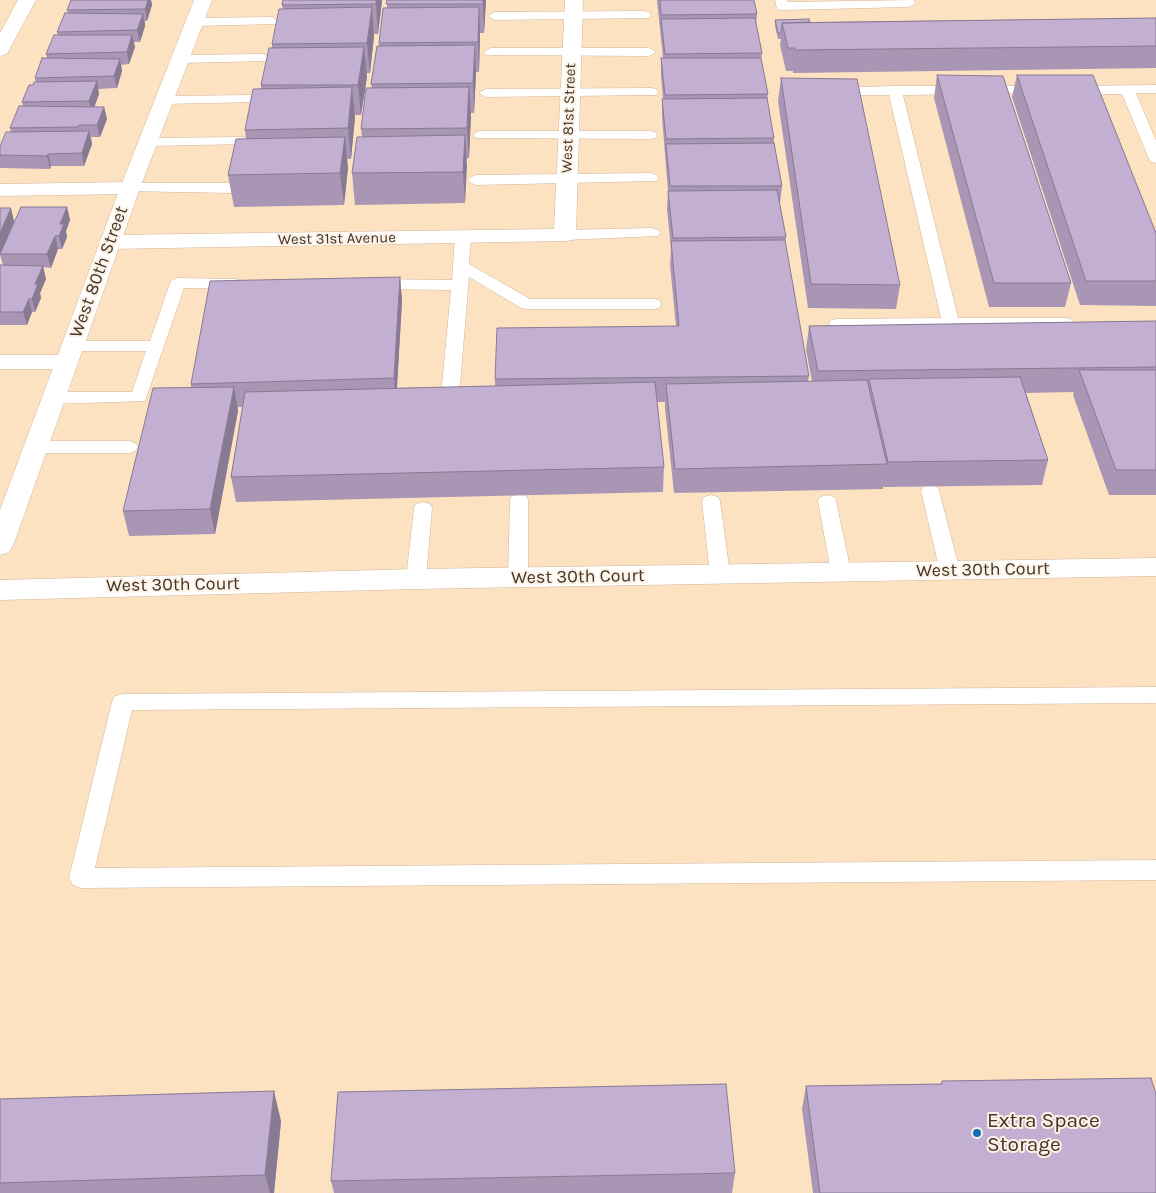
<!DOCTYPE html>
<html>
<head>
<meta charset="utf-8">
<style>
	body { margin:0 }
	canvas { display:block; background:#fde2c2 }
</style>
</head>
<body>
<canvas width="1156" height="1193"></canvas>
<script>
const ctx = document.querySelector('canvas').getContext('2d');
ctx.lineJoin = 'round';
function poly(rows) {
  const path = new Path2D();
  for (const r of rows) {
    path.moveTo(r[0], r[1]);
    for (let i = 2; i < r.length; i += 2) path.lineTo(r[i], r[i + 1]);
  }
  return path;
}
function trace(path, color, width, dash) {
  ctx.strokeStyle = color;
  ctx.lineWidth = width;
  ctx.lineCap = dash ? 'butt' : 'round';
  ctx.setLineDash(dash || []);
  ctx.stroke(path);
}
function fillPath(path, color) {
  ctx.fillStyle = color;
  ctx.fill(path, 'evenodd');
}
function label(font, color, halo, rows, align = 'center') {
  ctx.font = font + ' Karla,sans-serif';
  ctx.lineWidth = 4;
  ctx.setLineDash([]);
  ctx.textBaseline = 'middle';
  ctx.strokeStyle = halo;
  ctx.fillStyle = color;
  for (const [text, x, y, turn = 0] of rows) {
    ctx.save();
    ctx.translate(x, y);
    ctx.rotate((+turn || 0) * Math.PI / 180);
    ctx.textAlign = isNaN(turn) ? turn : align;
    if (halo) ctx.strokeText(text, 0, 0);
    ctx.fillText(text, 0, 0);
    ctx.restore();
  }
}
const service = poly([
	[775,0,787,0,788,2,913,0,916,3,909,7,782,10,777,9,775,0],
	[644,11,649,12,651,15,649,18,495,20,488,16,495,12,644,11],
	[272,17,279,21,277,24,194,26,187,22,194,18,272,17],
	[491,48,649,48,656,52,649,56,486,55,484,52,491,48],
	[263,54,270,58,268,61,180,63,173,59,180,55,263,54],
	[1156,85,1156,93,1136,93,1156,141,1156,163,1151,162,1149,159,1122,94,1071,94,1064,90,1071,86,1156,85],
	[1042,86,1049,90,1047,93,903,95,958,318,1065,318,1071,319,1073,323,1071,327,837,329,831,328,829,324,831,320,837,319,941,318,889,95,833,95,826,91,828,88,895,86,1042,86],
	[651,88,656,89,658,92,656,95,486,97,479,93,486,89,651,88],
	[253,95,258,96,260,99,258,102,164,104,159,103,157,100,159,97,164,96,253,95],
	[481,131,650,131,655,132,657,135,655,138,650,139,476,138,474,135,476,132,481,131],
	[242,137,247,138,249,141,247,144,148,146,143,145,141,142,143,139,148,138,242,137],
	[651,173,656,175,659,178,656,181,476,185,471,183,468,180,471,177,476,175,651,173],
	[130,183,231,183,236,185,239,188,236,191,231,193,125,191,122,188,125,185,130,183],
	[652,228,658,230,660,233,658,236,565,240,559,238,557,235,559,232,565,230,652,228],
	[463,232,469,234,471,237,469,264,530,299,653,299,659,300,661,304,659,308,653,309,527,309,521,308,469,277,460,385,457,389,451,390,445,389,442,385,451,290,372,289,366,287,364,284,366,281,372,279,452,280,455,237,457,234,463,232],
	[178,278,236,279,242,281,244,284,242,287,236,289,184,288,145,401,53,404,47,402,44,398,47,394,53,392,132,392,146,351,71,351,65,350,62,346,65,342,71,341,150,341,170,283,172,280,178,278],
	[35,441,129,441,135,443,138,447,135,451,129,453,35,453,29,451,26,447,29,443,35,441],
	[930,485,937,487,939,491,960,571,957,576,950,578,943,576,940,571,921,491,923,487,930,485],
	[519,494,526,496,528,500,528,578,525,583,518,585,511,583,508,578,510,500,512,496,519,494],
	[711,495,718,497,720,501,730,574,727,579,720,581,713,579,710,574,702,501,704,497,711,495],
	[827,495,834,497,836,501,851,572,848,577,841,579,834,577,831,572,818,501,820,497,827,495],
	[423,502,430,504,432,508,426,579,423,584,416,586,409,584,406,579,414,508,416,504,423,502],
	[1156,687,1156,703,132,710,95,868,1156,860,1156,880,81,888,73,885,69,878,112,702,115,696,123,694,1156,687]
]);
const minor = poly([
	[18,0,36,0,9,50,7,54,0,56,0,33,18,0],
	[565,0,583,0,576,235,573,240,565,241,110,249,102,247,99,242,102,237,110,235,554,229,565,0],
	[130,182,137,184,140,188,137,192,130,194,0,196,0,184,130,182],
	[0,355,65,355,73,357,77,362,73,367,65,369,0,369,0,355],
	[1156,558,1156,576,416,589,0,600,0,580,416,569,1156,558]
]);
const tertiary = poly([
	[194,0,212,0,140,188,13,546,9,552,0,555,0,510,120,188,194,0]
]);
trace(service, '#d0b597', 1);
trace(minor, '#d0b597', 1);
trace(tertiary, '#d0b597', 1);
fillPath(service, '#fff');
fillPath(minor, '#fff');
fillPath(tertiary, '#fff');
fillPath(poly([
	[71,0,151,0,152,5,147,21,145,21,145,26,140,42,134,42,135,47,129,64,121,65,122,71,117,88,98,89,99,94,94,107,104,107,107,119,100,137,91,137,92,144,84,166,51,166,50,169,0,168,0,146,11,132,10,128,23,106,22,102,33,85,36,82,35,78,47,58,46,54,58,35,57,32,68,13,67,10],
	[283,0,382,0,378,34,374,34,370,73,366,73,367,77,361,115,355,115,351,159,347,159,348,168,344,205,234,207,228,175,246,139,245,130,261,89,261,85,272,48,272,44,283,9,282,5],
	[387,0,486,0,484,33,480,33,479,72,476,72,474,113,471,113,469,158,466,159,465,203,355,205,352,173,362,137,361,129,372,88,371,84,379,46,379,43,387,8],
	[657,0,754,0,757,14,756,25,762,53,761,60,768,94,767,102,774,138,774,143,782,186,780,204,786,237,785,243,809,376,808,381,812,381,806,350,809,326,1156,321,1156,495,1109,495,1073,395,1074,392,1026,393,1048,460,1042,485,884,487,883,486,883,489,674,493,665,408,665,402,657,402,664,467,663,492,236,502,231,477,243,407,238,407,238,411,215,534,129,536,123,511,191,387,191,384,400,277,402,301,397,388,495,386,495,379,676,326,670,265,671,248,667,210,668,191,662,117,662,99,663,99,661,76,661,58,663,58],
	[1156,18,1156,68,793,73,793,71,786,71,780,45,781,39,778,39,775,26,775,20,810,22],
	[937,75,1071,283,1065,307,989,307,934,98],
	[1017,75,1156,233,1156,306,1080,305,1012,97],
	[781,78,900,285,896,309,808,308,778,101],
	[67,207,70,220,66,231,67,237,62,249,58,249,51,268,43,267,46,279,40,293,41,298,35,312,32,312,27,325,0,325,0,265,3,265,0,255,0,208,14,221],
	[942,1081,1156,1193,813,1193,802,1109,806,1086,941,1084],
	[0,1099,281,1121,274,1193,0,1193],
	[735,1173,732,1193,334,1193,331,1181]
]), '#a896b4');
fillPath(poly([
	[148,0,151,0,152,5,147,21,145,9],
	[376,0,382,0,382,1,378,34,376,4],
	[483,0,486,0,484,33,483,4],
	[372,7,374,37,370,73,367,43],
	[479,7,480,37,479,72,478,42],
	[143,14,145,26,140,42,137,30],
	[132,35,135,47,129,64,127,52],
	[475,45,476,75,474,113,473,83],
	[364,47,367,77,361,115,358,85],
	[120,59,122,71,117,88,114,76],
	[97,81,99,94,92,114,89,101],
	[352,87,355,118,351,159,348,128],
	[469,87,471,117,469,158,467,128],
	[104,107,107,119,100,137,97,125],
	[89,131,92,144,84,166,82,153],
	[465,135,467,166,465,203,463,172],
	[345,137,348,168,344,205,340,173],
	[48,154,51,166,50,169,47,156],
	[67,207,70,220,66,231,67,237,62,249,59,236,60,224],
	[11,208,14,221,0,254,0,233],
	[55,236,58,249,51,268,47,254],
	[43,266,46,279,40,293,41,298,35,312,32,299,35,284],
	[400,277,402,301,396,403,394,378],
	[29,299,32,312,27,325,23,312],
	[234,387,238,411,215,534,210,509],
	[274,1091,281,1121,274,1193,270,1193,265,1175]
]), '#887a92');
const building = poly([
	[71,0,148,0,145,9,67,10,71,0],
	[283,0,376,0,376,4,282,5,283,0],
	[387,0,483,0,483,4,386,4,387,0],
	[660,0,754,0,757,14,661,15,660,0],
	[372,7,367,43,272,44,279,9,372,7],
	[479,7,478,42,379,43,383,8,479,7],
	[65,13,143,14,137,30,57,32,65,13],
	[755,18,762,53,665,54,661,19,755,18],
	[1156,18,1156,46,795,50,795,48,788,48,782,23,1156,18],
	[809,19,810,22,782,23,781,33,778,33,775,20,809,19],
	[54,35,132,35,127,52,46,54,54,35],
	[475,45,473,83,371,84,377,46,475,45],
	[364,47,358,85,261,85,269,48,364,47],
	[42,58,120,59,114,76,35,78,42,58],
	[661,58,761,58,768,94,665,95,661,58],
	[937,75,1003,76,1071,283,994,283,937,75],
	[1017,75,1093,75,1156,233,1156,281,1086,281,1017,75],
	[781,78,857,79,900,285,811,284,781,78],
	[97,81,89,101,22,102,29,85,33,85,34,82,97,81],
	[352,87,348,128,245,130,253,89,352,87],
	[469,87,467,128,361,129,366,88,469,87],
	[767,98,774,138,666,139,662,99,767,98],
	[19,106,104,107,97,125,79,125,78,127,10,128,19,106],
	[89,131,82,153,48,154,47,156,0,155,0,146,6,132,89,131],
	[465,135,463,172,352,173,357,137,465,135],
	[345,137,340,173,228,175,236,139,345,137],
	[774,143,782,186,670,186,666,144,774,143],
	[777,190,786,237,673,238,668,191,777,190],
	[21,207,67,207,60,224,64,224,59,236,55,236,47,254,0,254,21,207],
	[0,208,11,208,0,233,0,208],
	[785,240,809,376,495,379,497,328,679,326,671,241,785,240],
	[0,265,43,266,35,284,38,284,32,299,29,299,23,312,0,312,0,265],
	[400,277,394,378,191,384,210,281,400,277],
	[1156,321,1156,367,818,371,809,326,1156,321],
	[1079,370,1156,370,1156,470,1116,470,1079,370],
	[1020,377,1048,460,888,462,869,379,1020,377],
	[867,380,887,464,675,469,666,384,867,380],
	[655,382,664,467,231,477,245,392,655,382],
	[234,387,210,509,123,511,153,388,234,387],
	[1151,1078,1156,1094,1156,1193,820,1193,806,1086,942,1084,942,1081,1151,1078],
	[726,1084,735,1173,331,1181,338,1092,726,1084],
	[274,1091,265,1175,0,1183,0,1099,274,1091]
]);
fillPath(building, '#c3afd1');
trace(building, '#887a92', 1);
for (const [x, y, r, color] of [
	[977,1133,5,"#136bb9"]
]) {
  const dot = new Path2D();
  dot.arc(x, y, r, 0, 2 * Math.PI);
  ctx.fillStyle = color;
  ctx.fill(dot);
  trace(dot, '#fdf2e5', 2);
}
label('15px', '#403529', '#fdf2e5', [
	["West 81st Street",569,118,-88],
	["West 31st Avenue",337,239,-1]
]);
label('18px', '#403529', '#fdf2e5', [
	["West 80th Street",99,272,-70],
	["West 30th Court",983,570,-1],
	["West 30th Court",578,577,-1],
	["West 30th Court",173,585,-1]
]);
label('21px', '#403529', '#fdf2e5', [
	["Extra Space",987,1121],
	["Storage",987,1145]
], 'left');
</script>
</body>
</html>
